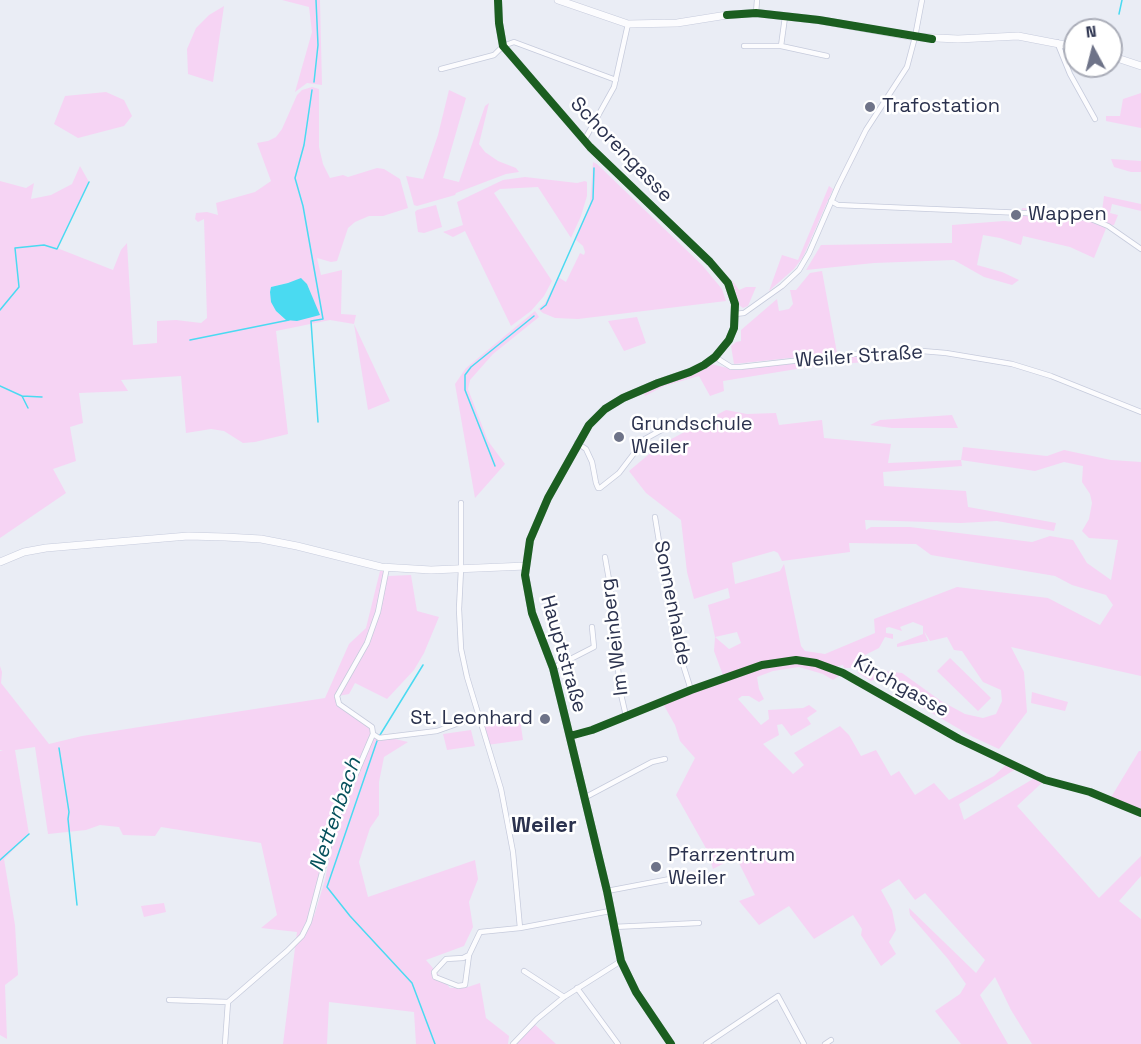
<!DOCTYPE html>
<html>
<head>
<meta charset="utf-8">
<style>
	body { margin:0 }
	#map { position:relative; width:1141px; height:1044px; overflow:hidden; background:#eaedf5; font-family:"Space Grotesk",sans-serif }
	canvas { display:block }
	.north { position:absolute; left:1063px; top:18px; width:60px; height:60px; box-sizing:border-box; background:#fff; border:2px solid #aaadb8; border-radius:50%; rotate:353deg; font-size:16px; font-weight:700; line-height:24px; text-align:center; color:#2b324e }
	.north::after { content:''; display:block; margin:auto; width:21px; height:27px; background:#6e7388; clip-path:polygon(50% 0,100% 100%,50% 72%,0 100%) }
</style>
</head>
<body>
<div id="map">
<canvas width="1141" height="1044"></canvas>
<div class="north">N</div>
</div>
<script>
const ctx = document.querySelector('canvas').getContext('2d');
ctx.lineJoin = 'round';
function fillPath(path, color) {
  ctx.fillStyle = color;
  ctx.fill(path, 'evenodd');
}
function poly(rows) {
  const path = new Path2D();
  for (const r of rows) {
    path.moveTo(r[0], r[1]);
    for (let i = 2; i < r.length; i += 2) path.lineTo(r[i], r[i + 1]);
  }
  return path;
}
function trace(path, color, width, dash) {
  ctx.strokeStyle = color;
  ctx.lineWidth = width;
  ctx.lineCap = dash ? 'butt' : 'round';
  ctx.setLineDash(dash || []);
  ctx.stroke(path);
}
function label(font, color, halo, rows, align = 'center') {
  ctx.font = font + ' "Space Grotesk",sans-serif';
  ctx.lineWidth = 5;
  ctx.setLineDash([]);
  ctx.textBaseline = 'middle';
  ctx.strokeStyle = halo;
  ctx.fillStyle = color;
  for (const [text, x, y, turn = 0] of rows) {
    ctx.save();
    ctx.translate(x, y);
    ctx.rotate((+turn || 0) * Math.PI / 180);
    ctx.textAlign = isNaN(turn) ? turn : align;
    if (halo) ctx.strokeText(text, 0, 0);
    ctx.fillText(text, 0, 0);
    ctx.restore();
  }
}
fillPath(poly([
	[282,0,320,0,322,85,307,83,295,92,312,32,309,7],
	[224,6,213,82,188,74,187,49,196,28,209,15],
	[312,87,319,89,319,147,323,164,330,178,343,175,348,177,377,168,384,169,400,179,408,208,383,216,369,216,355,222,348,228,337,261,331,262,317,258,321,275,342,270,341,314,356,315,354,324,390,401,368,410,354,324,330,320,276,331,288,434,255,442,243,443,224,431,211,429,186,433,181,376,121,380,128,391,79,393,83,423,70,427,76,461,53,469,66,493,0,538,0,181,26,188,34,183,31,199,51,195,72,184,80,166,89,182,57,248,113,270,121,250,127,243,133,345,157,343,157,321,176,320,201,323,207,318,204,219,198,222,195,219,196,213,207,212,218,215,216,203,255,192,271,181,257,143,268,141,276,137,282,129,297,95,302,90],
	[288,283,307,284,312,296,286,320,276,311,270,292,271,287],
	[449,90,466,98,443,178,459,182,485,106,489,103,479,144,485,152,498,161,516,168,519,172,506,174,456,193,455,195,417,206,414,205,406,176,423,179,438,135],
	[106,92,124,100,132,116,124,126,78,138,54,124,65,96],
	[1141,93,1141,128,1106,121,1106,116,1120,116,1123,99],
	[1111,159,1141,161,1141,172,1131,172,1114,167],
	[593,162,597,164,702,265,722,289,726,301,578,319,555,318,543,313,538,309,545,303,558,277,566,282,580,253,584,255,585,252,583,246,575,239,590,204],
	[525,177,577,183,585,181,587,182,587,196,581,216,571,238,538,187,500,189,494,193,552,281,544,296,531,311,511,326,465,231,453,237,443,232,463,225,457,202,503,180],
	[829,186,833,189,803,257,794,269,769,291,782,255,798,260],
	[1104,196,1141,204,1141,211,1112,204,1110,213,1118,215,1114,225,1107,226,1094,258,1070,247,1023,236,1021,245,1000,238,983,235,977,265,1002,272,1019,280,1012,285,984,277,954,260,874,263,806,270,821,245,952,243,952,225,1004,221,1017,222,1020,221,1022,208,1072,212,1101,219],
	[436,205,442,227,424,233,418,232,415,212,417,210],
	[822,271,837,353,734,364,731,346,736,342,741,341,741,330,777,299,779,311,789,309,793,304,790,290,796,290,810,273],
	[732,280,739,290,746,287,756,287,748,306,743,308,739,305],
	[535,311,539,317,493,354,470,380,468,389,488,441,505,464,475,498,455,384,466,368],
	[637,317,646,343,624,351,608,321],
	[893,351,875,361,809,367,723,381,724,391,710,396,699,376,664,386,645,396,644,393,711,364,736,370,837,355],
	[726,410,747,414,776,413,779,425,822,420,824,438,891,444,888,463,961,460,963,447,1047,456,1064,450,1111,460,1141,462,1141,676,1011,647,1024,672,1027,712,999,749,973,737,901,695,904,684,897,680,881,676,871,681,857,672,876,670,902,673,941,701,965,714,983,718,996,714,1002,701,1001,690,983,682,962,651,954,650,947,637,930,641,924,631,928,641,897,647,897,644,923,634,923,626,913,622,900,627,902,631,889,627,886,628,886,633,893,634,893,639,885,637,879,648,859,658,863,663,850,668,844,668,843,665,831,668,843,673,833,680,823,674,799,667,773,671,757,677,759,689,764,699,759,702,749,696,742,696,738,699,761,725,769,719,768,710,803,708,809,705,817,711,807,718,811,724,791,736,782,724,777,725,779,735,763,744,793,774,804,765,794,753,840,726,849,735,861,756,876,750,891,776,899,771,915,795,934,783,949,800,994,776,1009,762,1019,767,959,804,964,820,1038,776,1045,780,1017,806,1099,898,1141,856,1141,876,1119,901,1141,919,1141,1044,1032,1044,1011,1010,995,977,980,995,1008,1044,961,1044,935,1011,960,994,966,984,948,959,910,915,909,908,976,973,985,960,925,893,915,900,899,879,881,890,892,910,896,930,889,942,896,954,881,966,861,935,862,929,853,915,814,939,789,906,759,925,739,901,755,895,736,857,713,869,707,850,676,795,695,758,680,741,675,725,662,702,724,678,714,651,715,637,708,605,730,598,728,588,694,599,687,572,681,520,646,493,629,471,660,445],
	[961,460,1035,471,1064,462,1083,466,1082,482,1090,494,1092,503,1089,519,1082,531,1089,538,1118,540,1111,580,1087,563,1073,540,1050,536,1032,542,910,527,871,527,866,530,865,520,961,523,997,521,1054,531,1056,523,968,507,966,491,884,486,883,472,962,466],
	[849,543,916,544,931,555,1055,576,1072,585,1106,595,1113,605,1100,625,1048,598,957,587,874,619,875,633,825,654,805,651,801,646,784,564,780,571,735,584,732,563,774,551,778,553,782,561,850,552],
	[737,632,741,643,729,649,715,637],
	[952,415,958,428,892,428,870,425,880,420],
	[381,567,388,576,411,575,417,611,439,617,424,653,414,670,387,699,355,683,349,694,338,696,339,704,372,727,374,734,408,742,384,757,379,782,379,815,370,828,359,862,368,897,475,860,478,879,469,902,473,927,464,946,426,960,450,988,468,987,480,983,486,1018,509,1036,508,1044,416,1044,414,1012,329,1002,327,1044,283,1044,297,932,261,928,277,915,261,843,161,827,155,836,123,835,119,827,100,825,86,830,48,834,35,747,15,750,29,834,4,859,15,925,18,975,5,985,7,1039,0,1035,0,751,3,751,0,750,0,666,2,672,1,683,49,744,82,736,325,698,349,644,366,628],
	[334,833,325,880,314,916,310,921],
	[950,658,991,698,978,711,937,671],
	[1032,692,1068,702,1065,711,1031,703],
	[520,719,523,740,487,745,483,726],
	[471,730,475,746,447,750,443,734],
	[1139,751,1141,751,1141,813,1110,799],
	[164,903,166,912,144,917,141,906],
	[533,1023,556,1044,515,1044]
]), '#f6d4f4');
fillPath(poly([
	[301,278,307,284,320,315,297,321,286,320,276,311,271,302,270,292,271,287,288,283]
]), '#4adaf1');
trace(poly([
	[1119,14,1122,0],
	[314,82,318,45,316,0],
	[312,90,304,145,295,178,303,206,323,319,311,321,318,422],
	[541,309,546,305,593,199,594,168],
	[0,310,19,287,15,248,44,245,57,249,89,182],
	[190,340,289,320],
	[0,386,22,396,28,408],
	[22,396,42,397],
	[495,466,465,390,465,375,471,367,534,316],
	[380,735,423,665],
	[377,741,327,887,350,916,412,983,435,1044],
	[59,748,69,812,68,819,77,905],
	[0,860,29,834]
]), '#4adaf1', 1.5);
const street = poly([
	[756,13,757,0],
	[785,17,781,46,827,56],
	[1057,42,1070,74,1095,119],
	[744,46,781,46],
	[441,69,494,55,503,46,514,42,616,80],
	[585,139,614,87,628,24],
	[831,201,838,205,1070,215,1091,219,1108,226,1141,249],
	[735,314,744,313,782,286,799,270,809,253,838,186,866,130,907,67,915,37,922,0],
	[715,357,731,367,740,367,863,353,922,351,946,353,1012,364,1051,376,1141,412],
	[577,443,586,449,592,462,596,483,598,488,600,488,619,473,645,439,676,422],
	[461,503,461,569,459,609,461,649,467,677,501,789,513,852,520,928],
	[655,517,675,639,691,690],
	[605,557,611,591,620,690,626,716],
	[553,668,594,647,592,627],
	[373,734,372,727,339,704,337,696,367,643,378,612,387,567],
	[570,736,592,730,691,690,762,665,796,660,816,663,843,673,959,739,1045,780,1090,792,1141,813],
	[584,798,652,762,665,759],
	[607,891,691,875],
	[613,927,699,923],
	[469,955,463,958,446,959,434,972,435,977,458,986,465,985,469,955,480,932,520,928,610,911],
	[524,971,564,997],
	[577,988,618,1044],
	[169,1000,228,1002],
	[225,1044,228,1002,287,951,302,936,309,922,335,823,373,734,379,738,437,731,479,716],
	[513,1044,537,1019,564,997,621,961],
	[706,1044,778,996,804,1044],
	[825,1044,831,1040]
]);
const secondary = poly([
	[498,0,499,23,503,46,590,147,710,262,728,283,735,304,734,328,729,340,715,357,704,365,690,372,658,383,623,398,605,409,589,425,548,498,530,540,525,575,532,613,553,668,566,721,607,891,621,961,636,992,671,1044],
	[558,0,628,24,677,23,727,15,756,13,819,20,915,37,958,39,1018,36,1075,47],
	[1111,56,1141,66],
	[0,562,24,552,46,548,188,536,225,537,261,539,297,546,381,567,431,570,526,566]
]);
trace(street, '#c6cbdc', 6);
trace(secondary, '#c6cbdc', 8);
trace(street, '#fcfcfe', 4.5);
trace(secondary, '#fcfcfe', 7);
trace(poly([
	[498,0,499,23,503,46,590,147,710,262,728,283,735,304,734,328,729,340,715,357,704,365,690,372,658,383,623,398,605,409,589,425,548,498,530,540,525,575,532,613,553,668,566,721,607,891,621,961,636,992,671,1044],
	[727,15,756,13,819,20,932,39],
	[570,736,592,730,691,690,762,665,796,660,816,663,843,673,959,739,1045,780,1090,792,1141,813]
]), '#1b5e20', 8);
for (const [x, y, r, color] of [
	[870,107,6,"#6e7388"],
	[1016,215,6,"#6e7388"],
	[619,437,6,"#6e7388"],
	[545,719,6,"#6e7388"],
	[656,867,6,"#6e7388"]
]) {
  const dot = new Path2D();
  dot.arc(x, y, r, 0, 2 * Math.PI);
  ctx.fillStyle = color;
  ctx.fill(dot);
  trace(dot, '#fff', 2);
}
label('20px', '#2b324e', '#fff', [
	["Trafostation",882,107],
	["Wappen",1028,215],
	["Grundschule",631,425],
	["Weiler",631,448],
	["St. Leonhard",533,719,"right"],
	["Pfarrzentrum",668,856],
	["Weiler",668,879]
], 'left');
label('20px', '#2b324e', '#fff', [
	["Schorengasse",621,150,46],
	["Weiler Straße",859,357,-4],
	["Sonnenhalde",672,603,79],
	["Im Weinberg",615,637,-97],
	["Hauptstraße",563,654,74],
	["Kirchgasse",901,687,29]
]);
label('italic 21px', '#05505c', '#fff', [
	["Nettenbach",336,815,-71]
]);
label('bold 22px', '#2b324e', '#fff', [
	["Weiler",544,826]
]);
</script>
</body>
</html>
